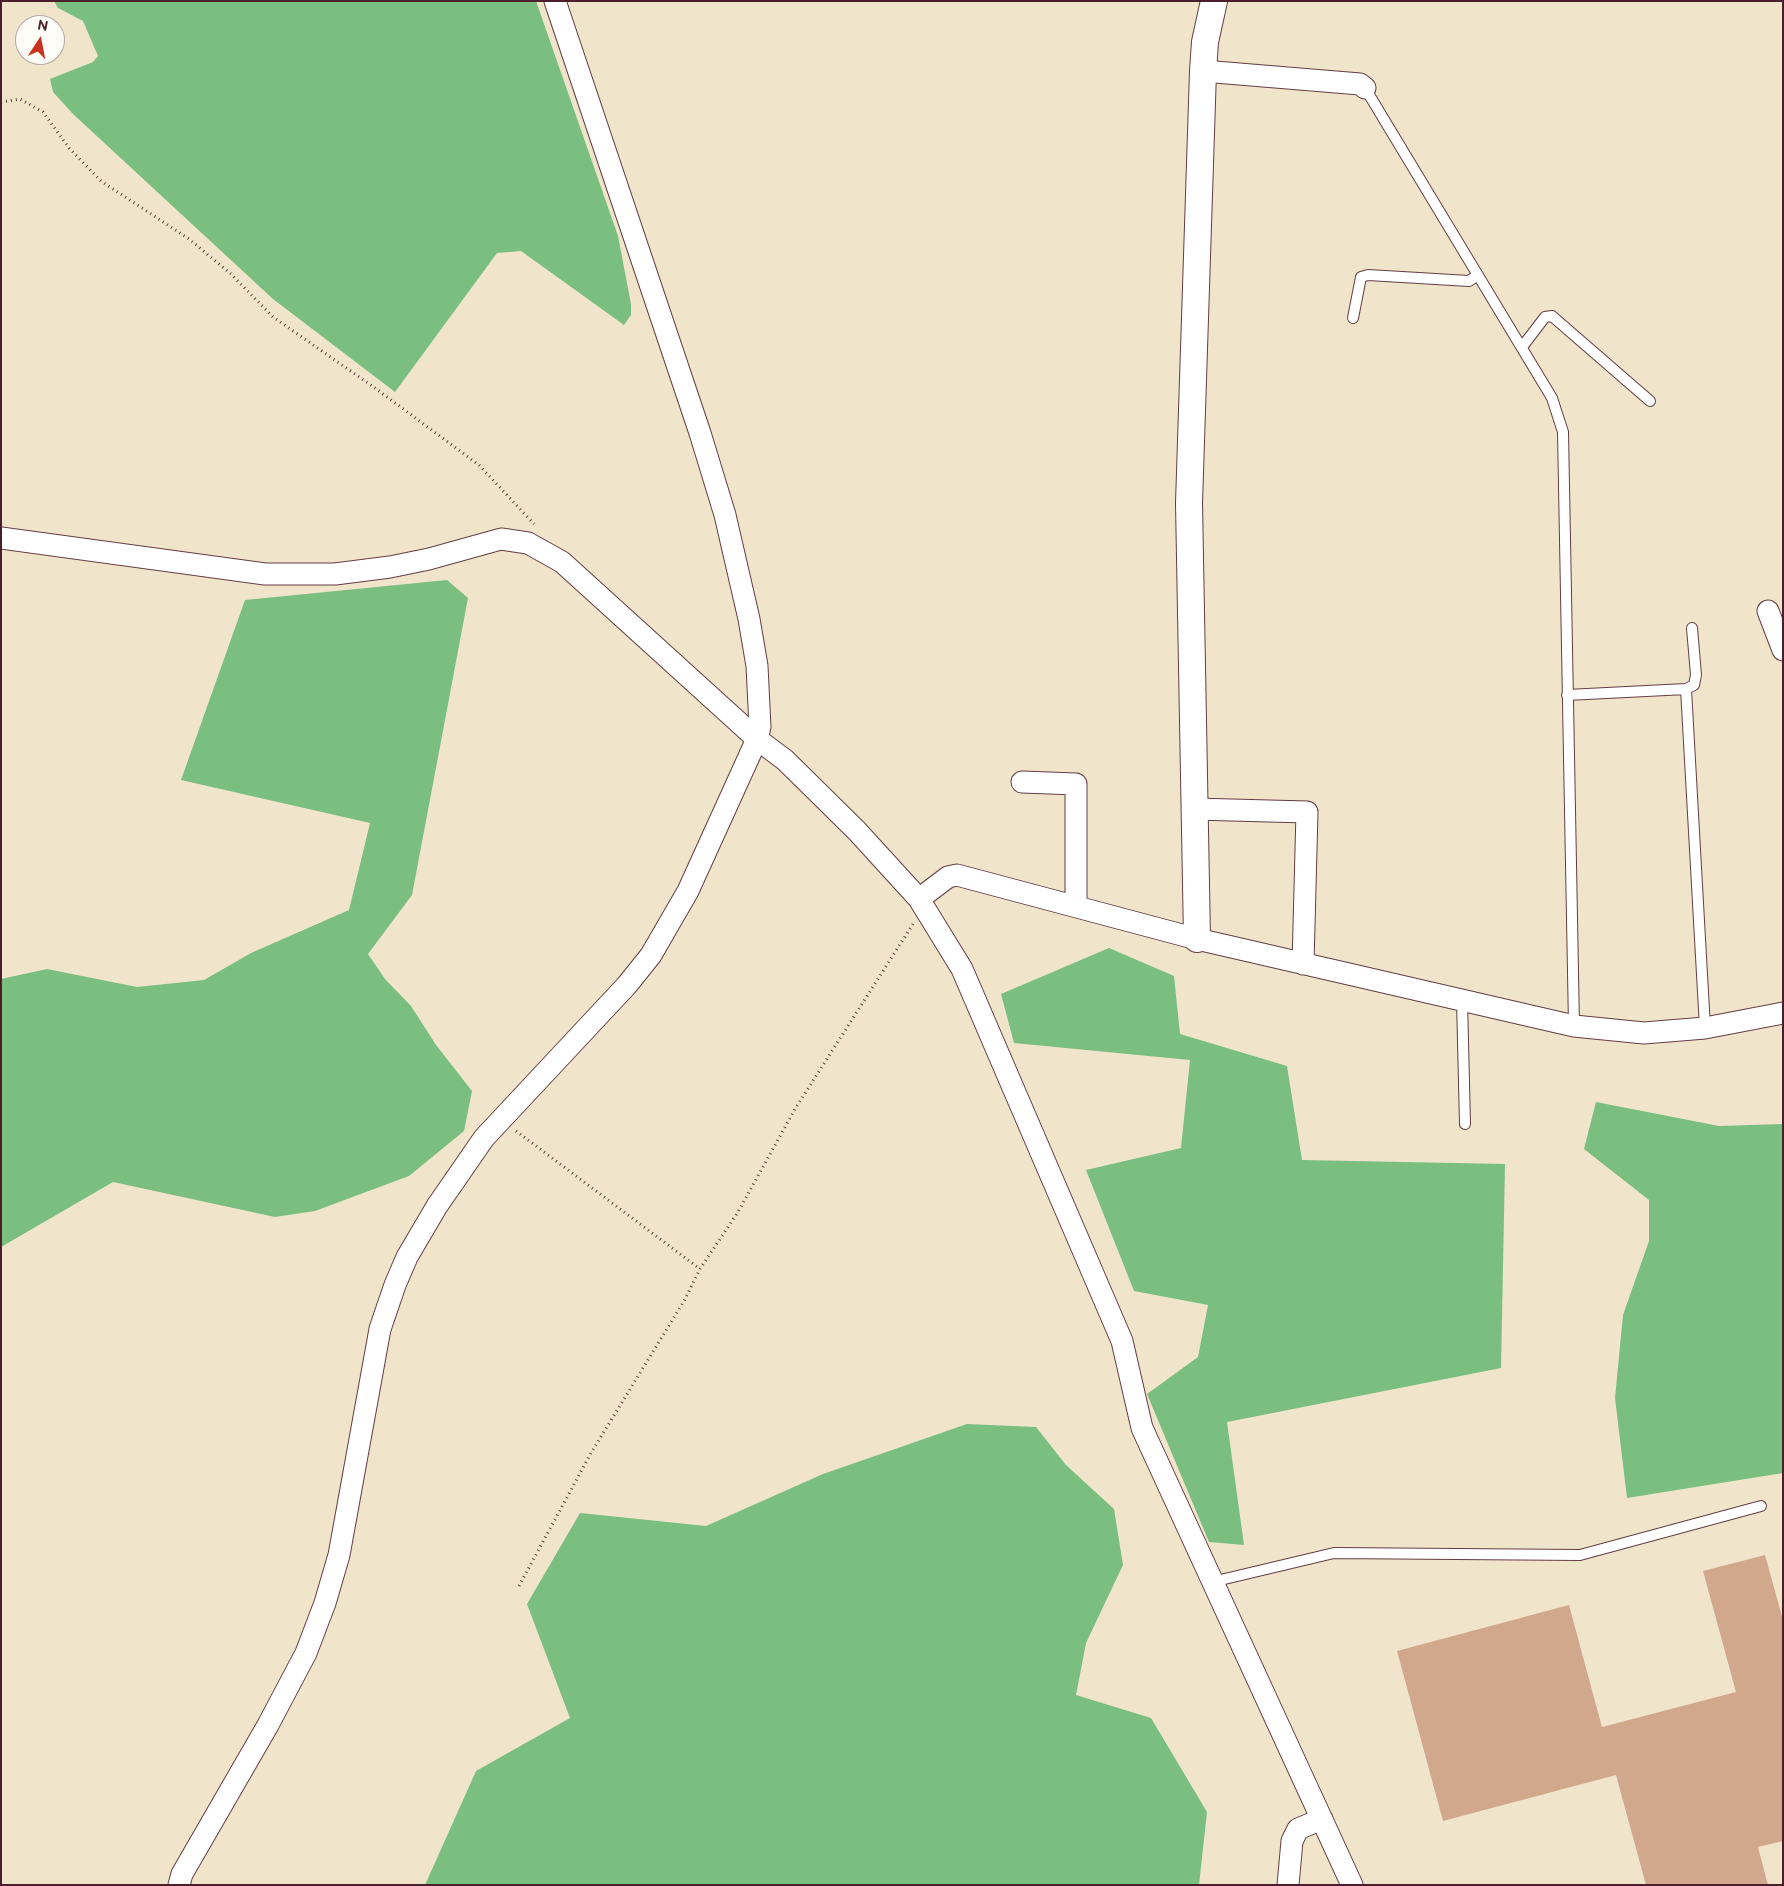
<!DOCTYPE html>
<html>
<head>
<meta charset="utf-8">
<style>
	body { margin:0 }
	#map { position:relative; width:1784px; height:1886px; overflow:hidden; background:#f0e5ca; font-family:"Balsamiq Sans",sans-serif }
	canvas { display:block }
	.frame { position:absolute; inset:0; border:2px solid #4a1f2b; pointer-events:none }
	.north { position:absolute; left:15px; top:15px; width:50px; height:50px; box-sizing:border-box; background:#fdfcf7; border:1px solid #b5a4a5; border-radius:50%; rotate:11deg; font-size:14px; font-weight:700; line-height:20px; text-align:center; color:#4a1f2b }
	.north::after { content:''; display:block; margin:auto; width:18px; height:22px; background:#c8321e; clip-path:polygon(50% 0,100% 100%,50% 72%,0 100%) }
</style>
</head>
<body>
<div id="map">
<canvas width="1784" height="1886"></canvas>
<div class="frame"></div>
<div class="north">N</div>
</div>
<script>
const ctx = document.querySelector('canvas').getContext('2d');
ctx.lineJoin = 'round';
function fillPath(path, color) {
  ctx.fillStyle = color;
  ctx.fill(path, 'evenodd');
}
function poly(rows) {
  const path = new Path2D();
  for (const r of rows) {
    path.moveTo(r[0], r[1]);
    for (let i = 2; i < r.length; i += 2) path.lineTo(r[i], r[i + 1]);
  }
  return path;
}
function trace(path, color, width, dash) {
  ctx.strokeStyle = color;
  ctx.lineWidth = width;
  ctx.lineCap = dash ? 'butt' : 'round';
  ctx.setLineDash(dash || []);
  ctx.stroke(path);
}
fillPath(poly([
	[54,1,536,1,618,236,631,304,631,315,624,325,521,251,497,253,395,392,273,299,73,114,53,92,50,79,93,62,98,56,83,21,58,8],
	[447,580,468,598,412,895,368,954,385,979,411,1006,436,1045,472,1091,464,1131,409,1176,315,1211,275,1217,113,1182,1,1247,1,979,47,969,137,987,204,980,251,953,349,910,370,823,181,780,245,600],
	[1109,948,1174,976,1180,1034,1287,1066,1302,1160,1505,1164,1501,1368,1227,1422,1244,1545,1209,1542,1147,1394,1198,1357,1208,1305,1134,1291,1086,1170,1181,1148,1190,1060,1014,1043,1001,994],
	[1596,1102,1719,1126,1783,1124,1783,1473,1627,1498,1615,1398,1623,1315,1649,1241,1649,1200,1584,1149],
	[967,1424,1036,1427,1066,1465,1114,1509,1123,1565,1086,1643,1076,1695,1151,1718,1207,1812,1199,1885,425,1885,476,1771,570,1718,527,1604,580,1513,706,1526,823,1474]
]), '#7abe80');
fillPath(poly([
	[1765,1555,1783,1620,1783,1841,1758,1847,1768,1885,1646,1885,1616,1775,1443,1821,1397,1651,1569,1605,1602,1727,1736,1692,1703,1571]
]), '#d2a88d');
const service = poly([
	[1365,88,1552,398,1563,432,1574,1026],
	[1353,318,1361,277,1368,275,1469,281,1478,275],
	[1522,347,1545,317,1552,316,1650,401],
	[1686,689,1694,685,1696,675,1692,628],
	[1567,695,1686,689,1705,1028],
	[1462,1000,1465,1124],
	[1212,1582,1334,1553,1580,1555,1761,1506]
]);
const minor = poly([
	[1203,71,1360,84,1365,88],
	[1,538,265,574,335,574,390,567,429,559,501,539,528,543,562,562,757,739,785,760,857,831,919,899,962,969,1122,1341,1142,1428,1352,1885],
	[1768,611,1783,650],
	[1022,782,1076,784,1076,906],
	[1194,809,1307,812,1303,964],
	[919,899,948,877,957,875,1197,939,1574,1026,1644,1033,1705,1028,1783,1013],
	[179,1885,182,1874,268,1725,306,1653,325,1603,339,1555,380,1329,395,1285,407,1257,437,1206,484,1138,627,985,651,955,688,891,757,739,760,727,757,666,749,619,725,515,700,433,555,1],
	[1288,1885,1292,1841,1298,1829,1322,1819]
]);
const tertiary = poly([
	[1197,939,1189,503,1203,71,1205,42,1214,1]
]);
trace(service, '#633d43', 12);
trace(minor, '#633d43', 23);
trace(tertiary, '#633d43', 28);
trace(poly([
	[1,102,20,99,43,112,69,148,101,181,189,239,231,274,273,317,375,388,479,465,534,524],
	[516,1131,700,1269],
	[519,1586,591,1453,684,1301,700,1269,738,1212,795,1109,913,924]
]), '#633d43', 3, [1, 4]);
trace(service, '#fff', 10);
trace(minor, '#fff', 21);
trace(tertiary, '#fff', 26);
</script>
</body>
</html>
